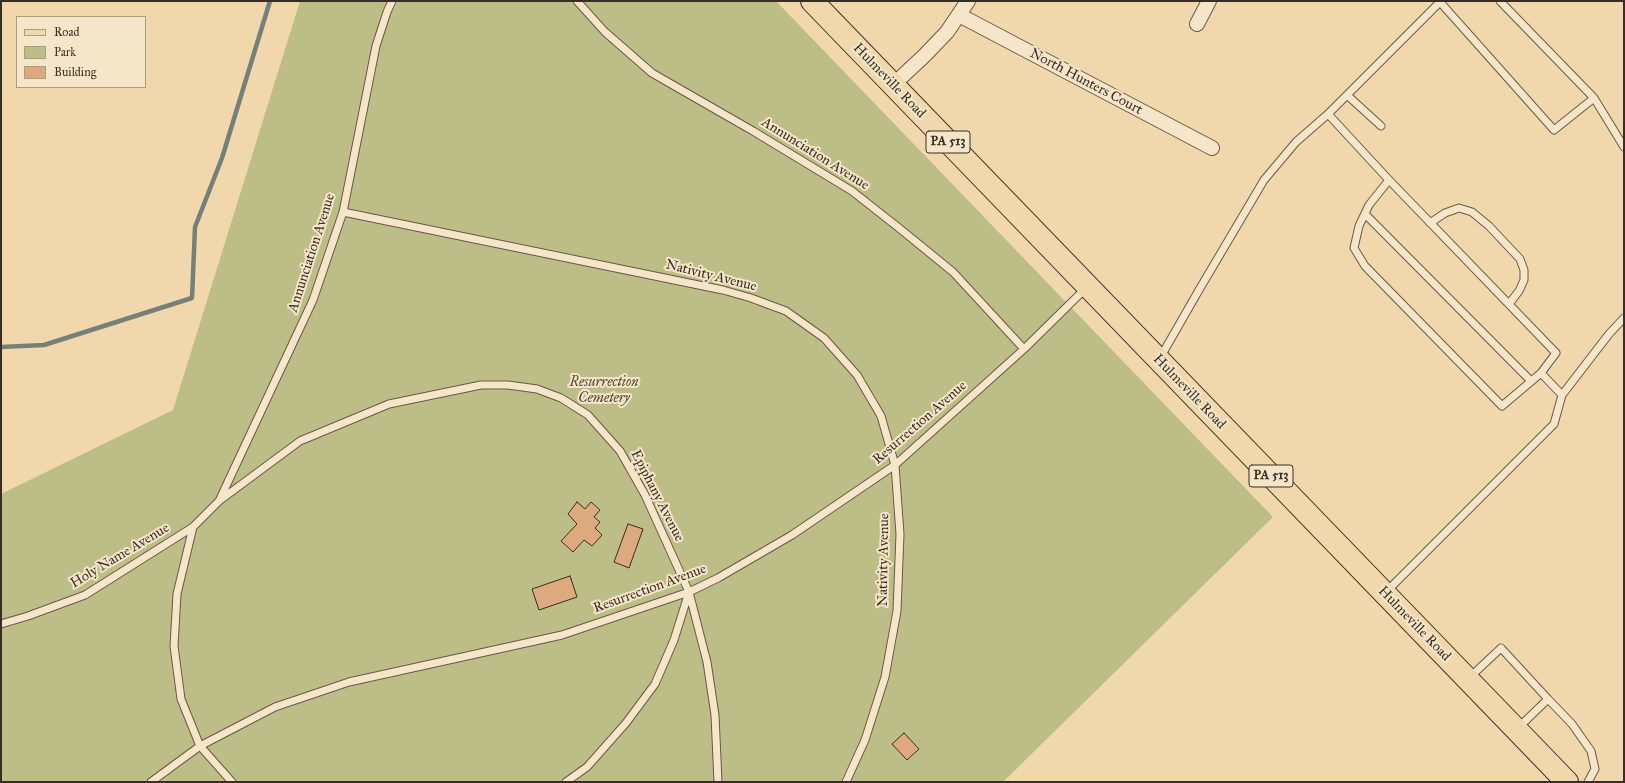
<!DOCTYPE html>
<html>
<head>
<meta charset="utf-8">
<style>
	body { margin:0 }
	#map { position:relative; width:1625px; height:783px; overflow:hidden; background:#f1d8ac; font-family:"IM FELL Great Primer",serif }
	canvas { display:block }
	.frame { position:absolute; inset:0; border:2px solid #3a2d22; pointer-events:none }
	.legend { position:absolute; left:16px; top:16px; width:130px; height:72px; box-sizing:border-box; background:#f6e6c9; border:1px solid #ab9c86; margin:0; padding:5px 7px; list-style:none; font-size:12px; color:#3a2d22 }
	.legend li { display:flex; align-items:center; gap:8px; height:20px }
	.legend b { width:20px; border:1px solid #ab9c86 }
</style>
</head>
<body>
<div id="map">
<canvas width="1625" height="783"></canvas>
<div class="frame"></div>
<ul class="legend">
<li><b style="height:5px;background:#f1d8ac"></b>Road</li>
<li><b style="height:11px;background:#bdbe87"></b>Park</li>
<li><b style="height:11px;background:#dda97f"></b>Building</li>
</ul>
</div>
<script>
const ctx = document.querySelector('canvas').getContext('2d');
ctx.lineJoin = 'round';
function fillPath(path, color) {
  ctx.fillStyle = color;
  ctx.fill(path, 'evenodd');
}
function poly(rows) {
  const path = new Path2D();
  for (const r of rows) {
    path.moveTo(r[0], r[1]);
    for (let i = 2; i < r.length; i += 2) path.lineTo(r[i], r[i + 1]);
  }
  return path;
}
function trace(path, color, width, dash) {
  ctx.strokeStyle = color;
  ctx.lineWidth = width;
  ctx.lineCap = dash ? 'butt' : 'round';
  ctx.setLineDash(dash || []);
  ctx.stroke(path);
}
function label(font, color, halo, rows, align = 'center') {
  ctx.font = font + ' "IM FELL Great Primer",serif';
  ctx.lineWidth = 4;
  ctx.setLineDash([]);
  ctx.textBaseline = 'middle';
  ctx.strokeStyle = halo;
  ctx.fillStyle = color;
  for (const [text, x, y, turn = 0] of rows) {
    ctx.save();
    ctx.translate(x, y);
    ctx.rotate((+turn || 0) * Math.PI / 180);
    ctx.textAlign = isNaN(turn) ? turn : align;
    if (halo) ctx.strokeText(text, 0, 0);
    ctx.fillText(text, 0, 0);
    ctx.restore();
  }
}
fillPath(poly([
	[300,1,776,1,1273,517,1003,782,1,782,1,494,173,410]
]), '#bdbe87');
trace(poly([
	[1,347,44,345,192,298,195,227,222,158,270,1]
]), '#758078', 4.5);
const building = poly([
	[577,502,585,509,591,502,600,510,594,517,600,522,595,528,602,535,592,546,584,540,573,552,561,541,577,524,568,514,577,502],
	[628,524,643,529,629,568,614,562,628,524],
	[570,576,577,597,539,610,532,589,570,576],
	[904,733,919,749,907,760,892,744,904,733]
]);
fillPath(building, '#dda97f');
trace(building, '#3a2d22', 1);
const lane = poly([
	[577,1,605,32,652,73,753,131,852,191,899,228,953,272,1024,349],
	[1441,1,1328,114,1389,180,1556,353,1541,373,1562,395],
	[1500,1,1594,98,1624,147],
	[1440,2,1554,130,1594,98],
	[1347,95,1381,126],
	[1389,180,1369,205,1359,226,1354,248,1365,266,1502,406,1541,373],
	[343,212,723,290,751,298,786,311,824,338,857,375,881,416,895,465,900,534,897,611,885,677,865,740,846,782],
	[1365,214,1531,381],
	[1430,223,1445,213,1459,208,1472,212,1489,226,1520,259,1524,270,1524,280,1519,291,1509,304],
	[1160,358,1199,290,1264,180,1296,142,1328,114],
	[220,499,313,300,343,212,376,46,387,12,392,1],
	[193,527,177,594,174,646,181,699,200,746,232,782],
	[1386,592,1554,424,1562,395,1609,334,1624,318],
	[1,624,28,616,85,595,193,527,219,501,300,441,389,404,481,385,508,385,537,389,561,398,588,415,620,451,645,495,689,592,707,662,715,715,718,782],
	[1469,678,1501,648,1548,699,1518,728],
	[1548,699,1572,724,1591,751,1595,769,1588,782],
	[151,782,200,746,275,707,349,682,562,635,689,592,718,578,792,535,895,465,1024,349,1086,288],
	[566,782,587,767,626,723,655,684,674,640,689,592]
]);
const street = poly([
	[959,15,1212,148],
	[1197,24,1209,1],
	[893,85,925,55,947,32,968,1]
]);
const primary = poly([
	[812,1,1567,782]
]);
trace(lane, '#685844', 9);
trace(street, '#685844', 16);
trace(primary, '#3a2d22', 24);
trace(lane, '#f6e6c9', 7);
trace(street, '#f6e6c9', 14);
trace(primary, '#f1d8ac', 22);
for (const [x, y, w] of [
	[948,142,44],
	[1271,476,44]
]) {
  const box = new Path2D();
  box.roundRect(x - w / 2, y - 11, w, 22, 3);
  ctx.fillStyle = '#f6e6c9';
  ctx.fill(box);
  trace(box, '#3a2d22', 1);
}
label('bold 13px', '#3a2d22', null, [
	["PA 513",948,142],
	["PA 513",1271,476]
]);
label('14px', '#3a2d22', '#f6e6c9', [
	["Hulmeville Road",889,81,46],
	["North Hunters Court",1086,82,28],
	["Annunciation Avenue",815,154,32],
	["Annunciation Avenue",312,253,-72],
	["Nativity Avenue",711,276,14],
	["Hulmeville Road",1189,392,46],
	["Resurrection Avenue",920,423,-41],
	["Epiphany Avenue",657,496,63],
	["Holy Name Avenue",120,556,-31],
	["Nativity Avenue",884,560,-89],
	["Resurrection Avenue",650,589,-20],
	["Hulmeville Road",1414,624,46]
]);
label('italic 14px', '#544a36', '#f6e6c9', [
	["Resurrection",604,383],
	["Cemetery",604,399]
]);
</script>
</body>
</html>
